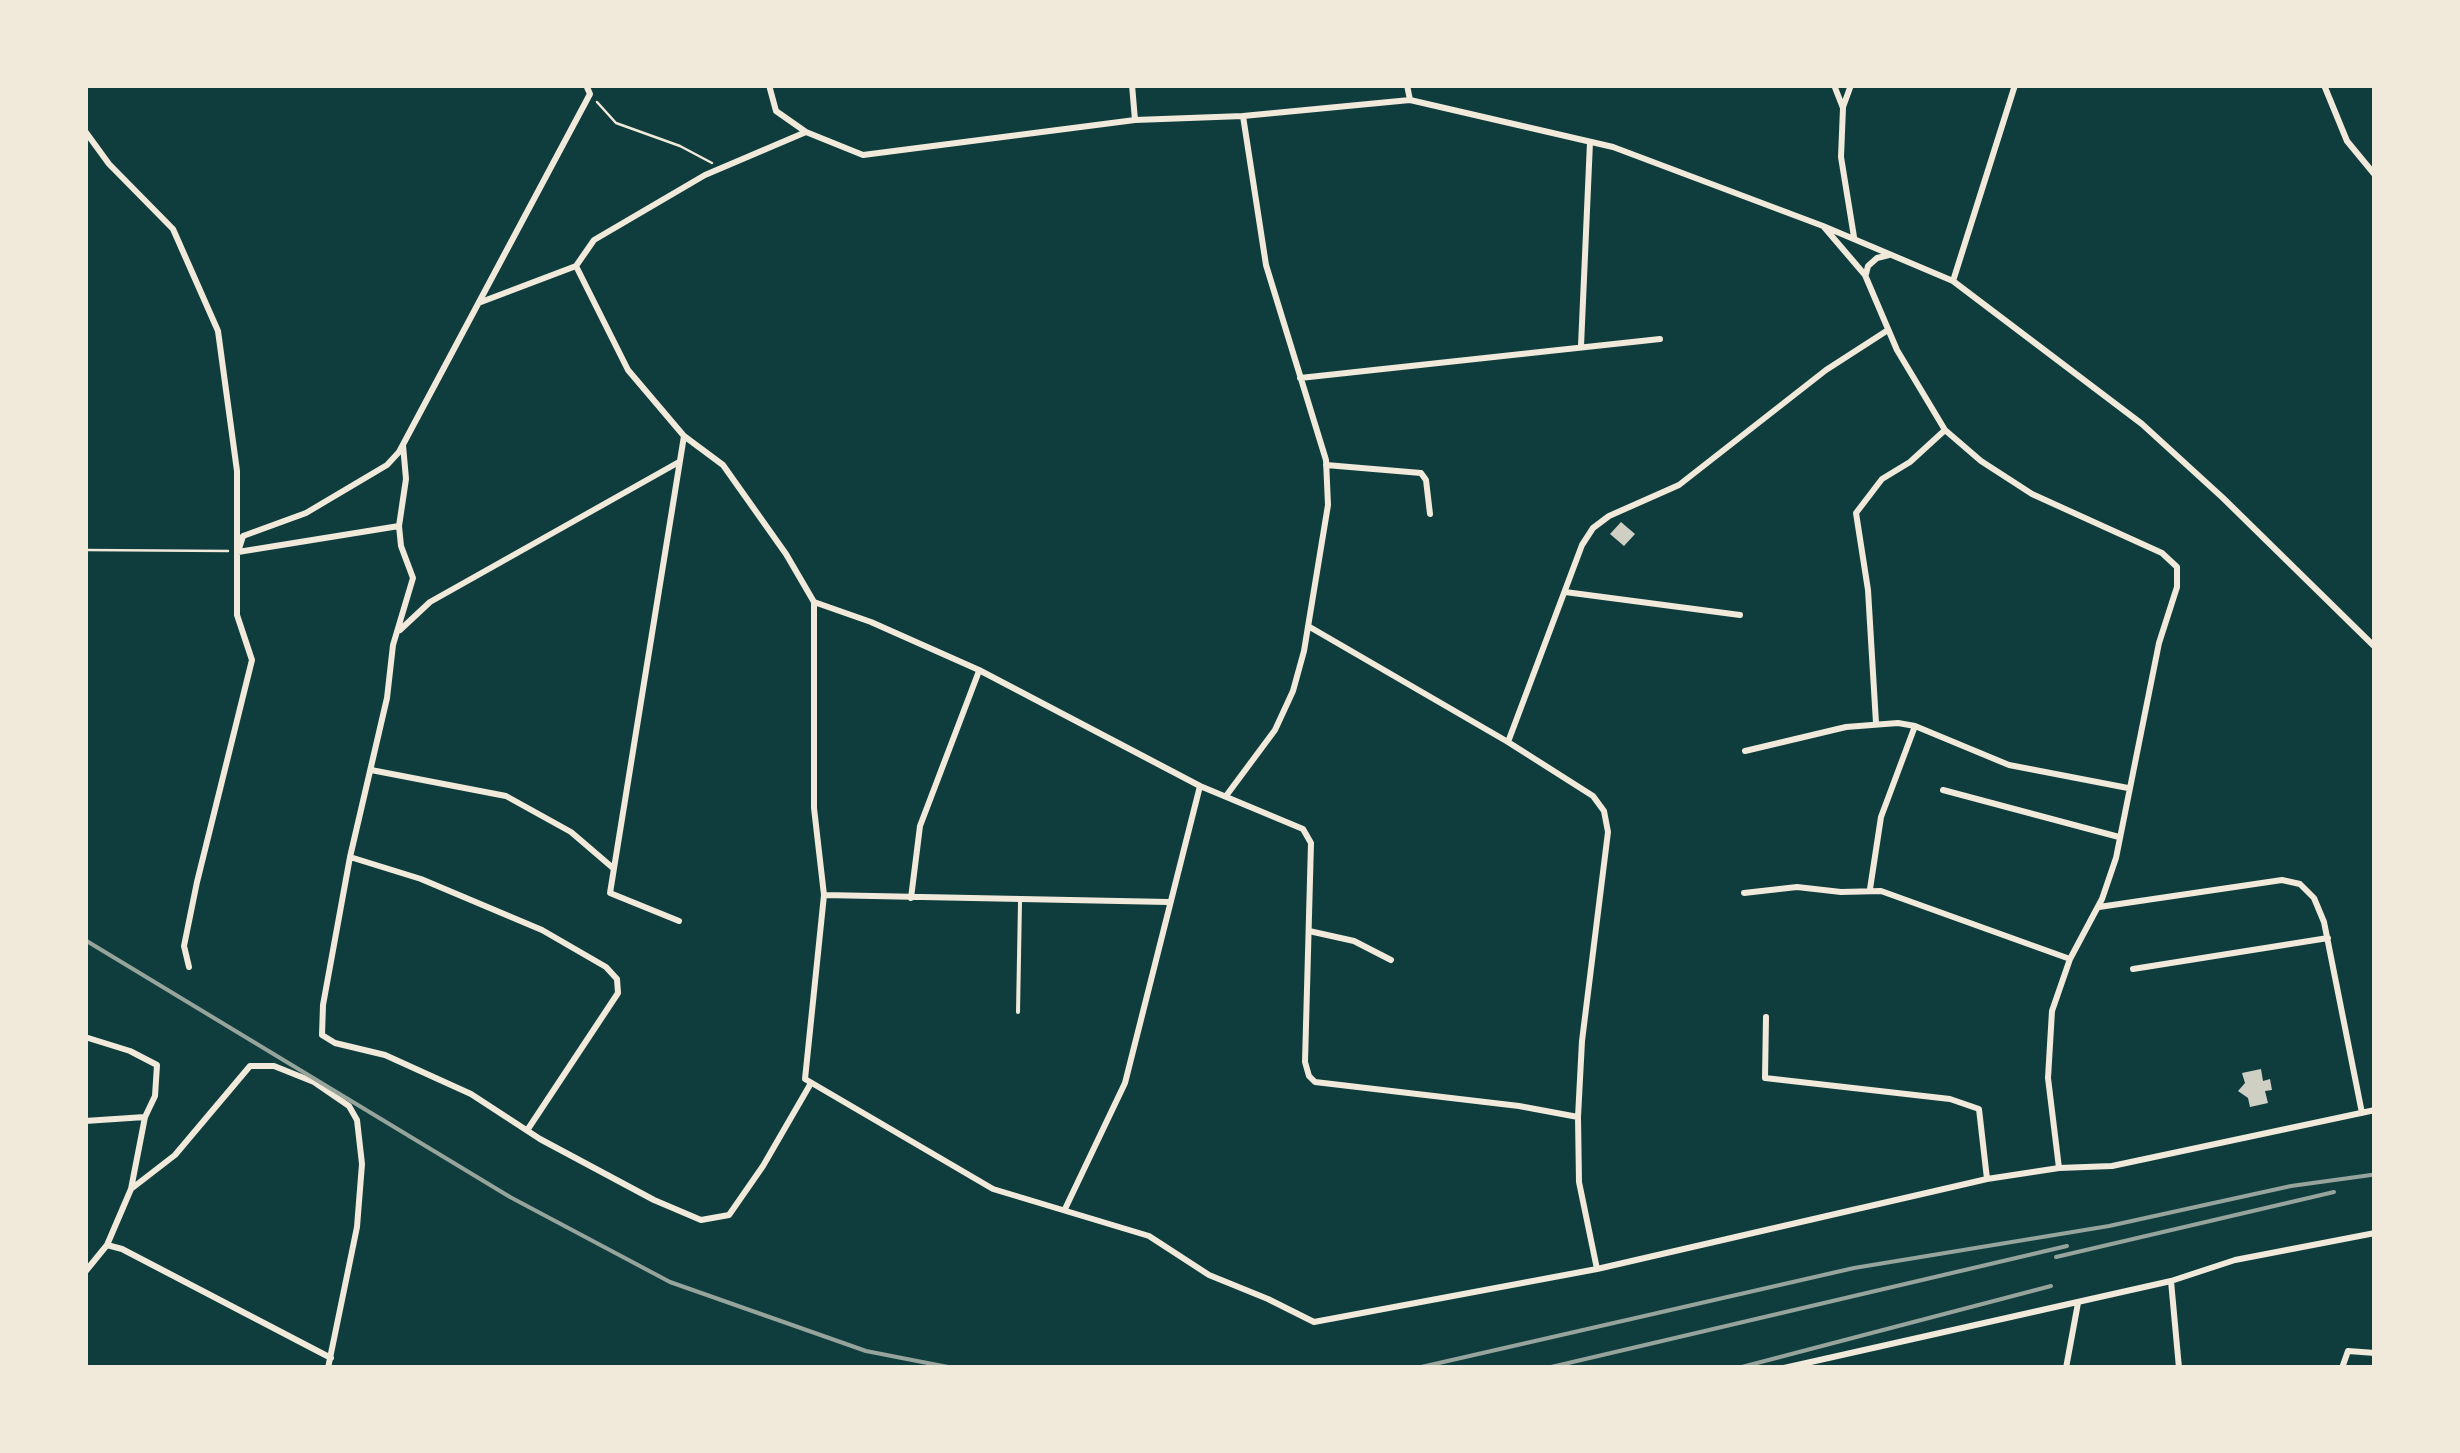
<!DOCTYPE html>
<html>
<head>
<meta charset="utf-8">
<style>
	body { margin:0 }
	#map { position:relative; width:2460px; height:1453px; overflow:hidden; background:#0f3d3e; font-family:"Open Sans",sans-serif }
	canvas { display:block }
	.frame { position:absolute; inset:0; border:88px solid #f1e9da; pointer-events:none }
</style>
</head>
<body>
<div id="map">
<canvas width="2460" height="1453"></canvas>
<div class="frame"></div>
</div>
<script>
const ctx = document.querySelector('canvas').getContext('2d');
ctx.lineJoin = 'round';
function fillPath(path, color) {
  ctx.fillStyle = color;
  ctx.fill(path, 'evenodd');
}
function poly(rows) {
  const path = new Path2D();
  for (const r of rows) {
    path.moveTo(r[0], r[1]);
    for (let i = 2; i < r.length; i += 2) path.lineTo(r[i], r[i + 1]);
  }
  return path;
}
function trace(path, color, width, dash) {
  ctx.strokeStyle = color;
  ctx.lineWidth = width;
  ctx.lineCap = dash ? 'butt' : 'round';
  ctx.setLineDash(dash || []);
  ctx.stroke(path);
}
fillPath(poly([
	[1621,522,1635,534,1624,546,1610,534],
	[2261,1069,2263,1081,2270,1079,2272,1090,2265,1091,2268,1103,2250,1107,2248,1098,2238,1091,2245,1083,2242,1073]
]), '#cfcfc3');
trace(poly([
	[597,102,616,123,680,146,712,163],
	[85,550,228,551]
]), '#f1e9da', 2.5);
trace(poly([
	[1018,1012,1020,902]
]), '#f1e9da', 4);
trace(poly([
	[769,85,776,111,806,132],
	[1132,85,1135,120],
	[1407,85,1410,100],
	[1834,85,1843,108,1841,157,1854,237],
	[2324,85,2347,141,2375,175],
	[1843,107,1851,85],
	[85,131,109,164,173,229,218,331,237,471,237,615,252,660,197,882,184,946,189,967],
	[1824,227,1865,275,1897,350,1945,430,1981,461,2032,494,2162,553,2177,567,2177,587,2159,643,2116,858,2102,899,2070,959,2052,1011,2048,1078,2059,1168],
	[576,266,628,370,684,436,723,465,786,554,814,602],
	[1866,274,1868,266,1877,258,1889,255],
	[1953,281,2015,85],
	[481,302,576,266,594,240,705,175,806,132,863,155,1135,120,1243,116,1410,100,1613,147,1823,226,1953,281,2142,424,2223,498,2375,647],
	[1581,346,1590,142],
	[1300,378,1660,339],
	[403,445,406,479,399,526,401,546,413,578,393,645,387,698,350,857,323,1005,322,1035,335,1043,385,1055,471,1094,540,1139,654,1200,701,1220,729,1215,763,1166,811,1083],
	[1326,465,1421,473,1426,480,1430,514],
	[399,526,238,552,243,536,306,513,387,465,399,452,590,94,586,85],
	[1565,592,1740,615],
	[814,602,814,808,824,895,805,1079,993,1189,1149,1236,1209,1275,1268,1299,1314,1322,1597,1269,1987,1179,2059,1168,2112,1166,2375,1110],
	[814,602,871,622,979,670,1200,786,1303,829,1311,843,1305,1062,1309,1076,1315,1082,1519,1106,1578,1117],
	[1308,626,1508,742,1593,796,1604,811,1608,832,1582,1041,1578,1117,1579,1182,1597,1269],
	[400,630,430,602,679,462],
	[1876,723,1868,590,1856,513,1882,479,1910,462,1945,430],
	[1508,742,1582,545,1593,528,1609,516,1679,485,1826,370,1888,330],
	[1745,751,1846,727,1898,723,1915,726,2009,765,2128,788],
	[371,770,506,796,571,832,613,868],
	[1943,790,2119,837],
	[1226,796,1275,730,1293,691,1304,651,1328,505,1326,460,1266,265,1243,116],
	[350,857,421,879,542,930,606,967,617,979,618,993,528,1129],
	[1870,889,1881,817,1915,726],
	[1744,893,1797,887,1841,892,1881,891,2070,959],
	[824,895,1168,902],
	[911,898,920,826,979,671],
	[2099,907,2282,880,2300,884,2314,898,2324,922,2362,1113],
	[679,921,610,893,684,436],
	[1309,931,1354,941,1391,960],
	[2133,969,2328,938],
	[1766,1017,1765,1078,1950,1099,1979,1109,1987,1179],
	[85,1037,130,1051,157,1065,155,1096,145,1117,131,1189,107,1245,85,1272],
	[85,1121,145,1117],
	[131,1189,175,1155,250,1066,274,1066,314,1082,349,1106,357,1120,362,1164,357,1227,328,1368],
	[1065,1209,1125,1083,1200,786],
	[107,1245,122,1249,331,1358],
	[2171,1281,2179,1368],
	[1784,1368,2171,1281,2235,1260,2375,1233],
	[2066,1368,2078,1303],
	[2342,1368,2348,1351,2375,1353]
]), '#f1e9da', 6);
trace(poly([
	[85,940,510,1197,670,1282,866,1351,953,1368],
	[2056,1257,2334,1192],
	[1417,1368,1854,1268,2109,1226,2291,1186,2371,1175],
	[1547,1368,2067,1246],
	[1738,1368,2051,1286]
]), '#97a49c', 4);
</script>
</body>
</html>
